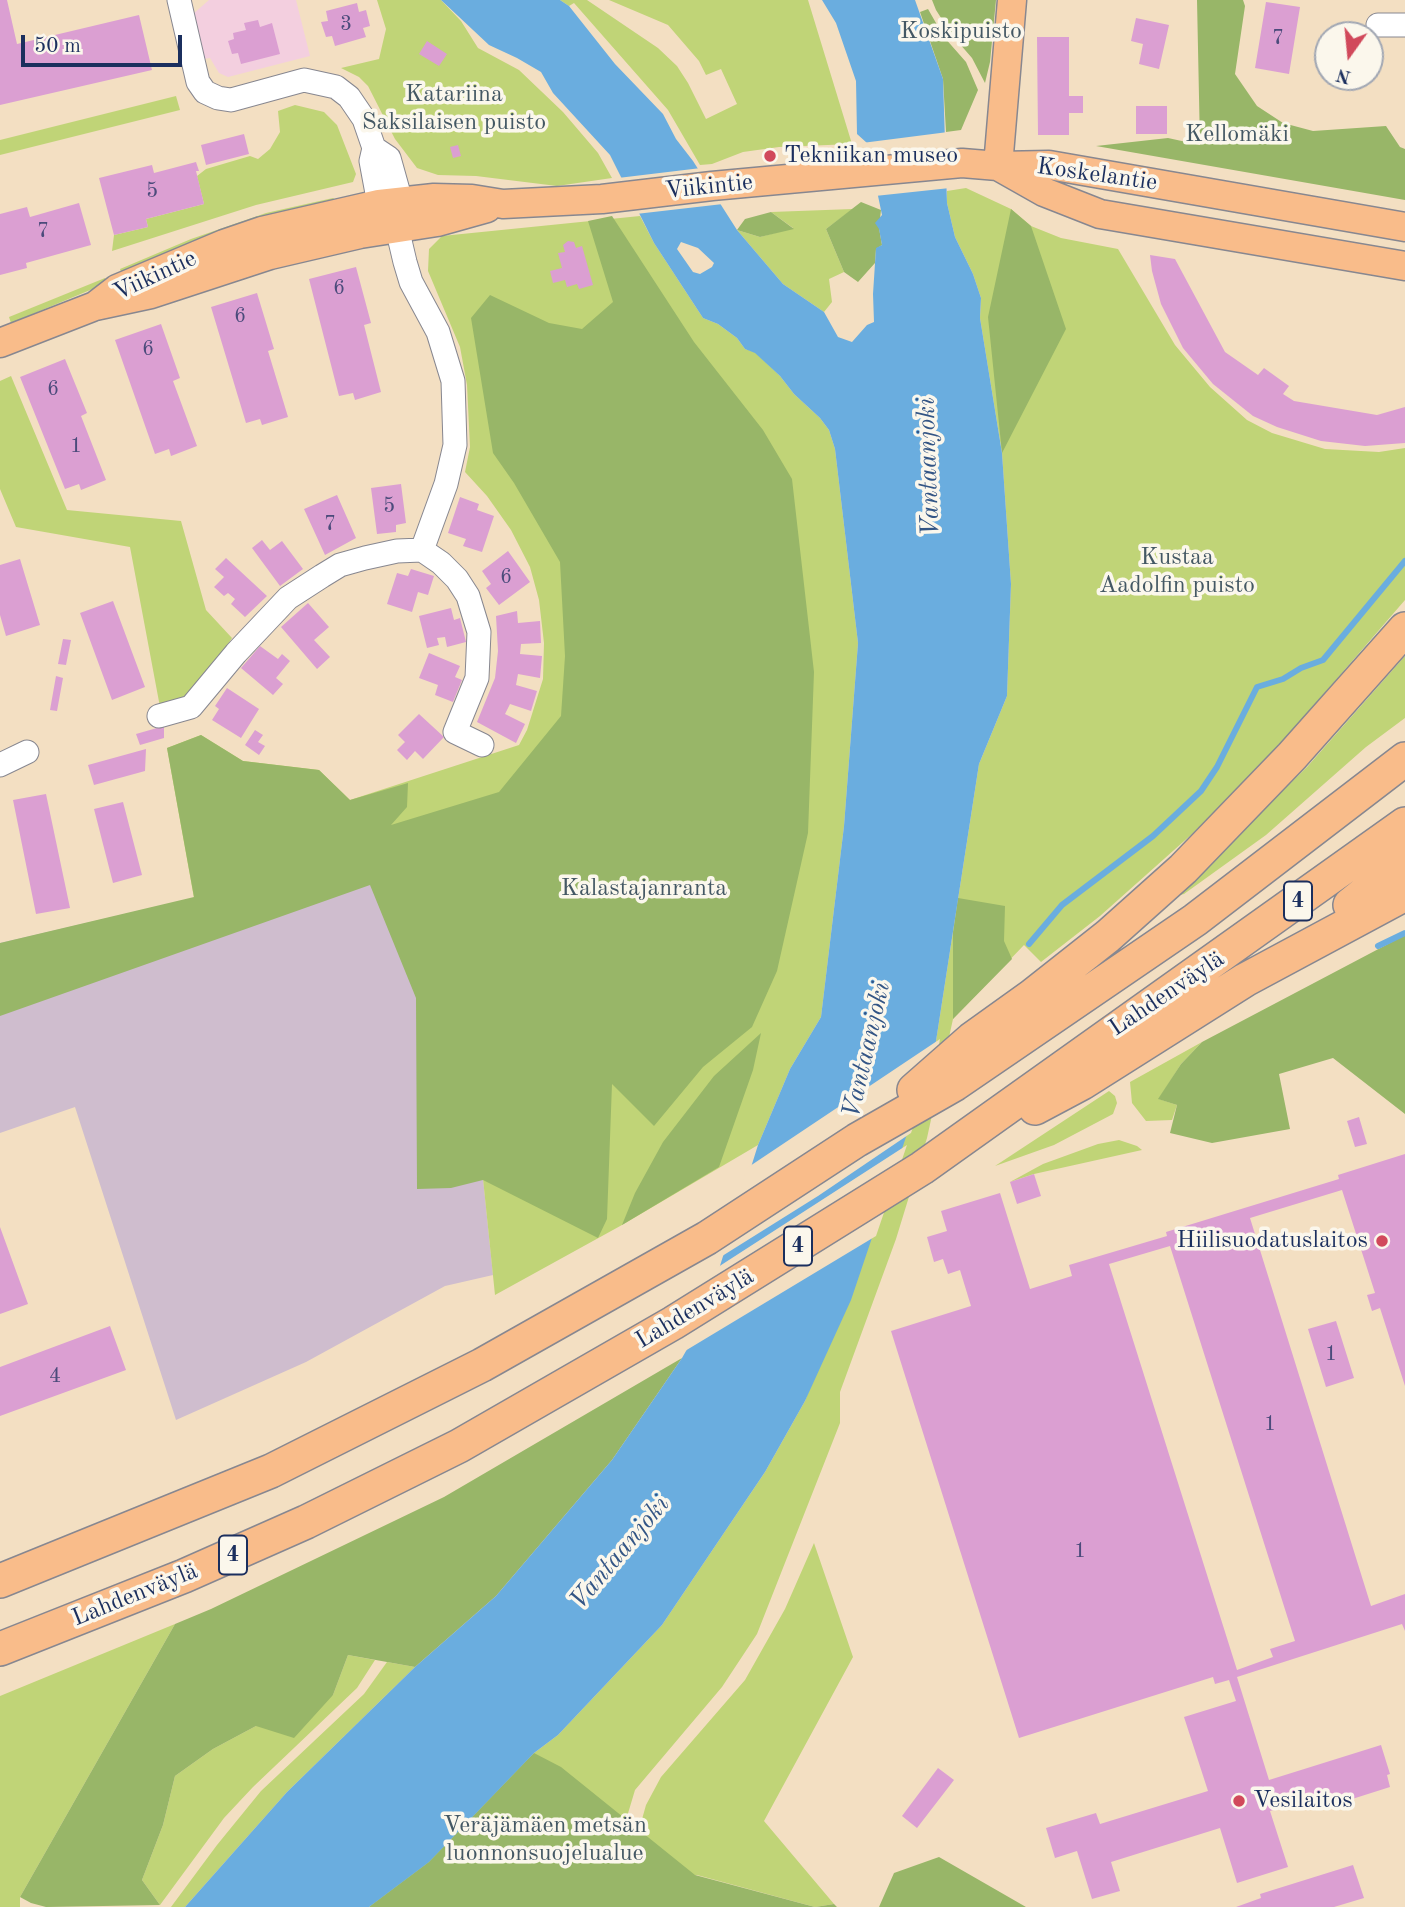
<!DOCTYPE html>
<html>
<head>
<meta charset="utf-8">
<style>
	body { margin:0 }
	#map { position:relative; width:1405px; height:1907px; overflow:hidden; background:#f3dfc2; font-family:"Old Standard TT",serif }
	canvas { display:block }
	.north { position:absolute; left:1314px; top:21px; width:70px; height:70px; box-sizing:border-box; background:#fbf7ec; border:2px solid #a1a7b3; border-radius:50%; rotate:195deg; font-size:19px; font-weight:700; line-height:28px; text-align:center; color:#1b2f5e }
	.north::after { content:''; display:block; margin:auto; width:24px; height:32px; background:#d1495b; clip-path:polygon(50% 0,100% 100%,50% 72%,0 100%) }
	.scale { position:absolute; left:21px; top:35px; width:161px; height:32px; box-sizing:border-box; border:4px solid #1b2f5e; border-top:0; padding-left:9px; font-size:21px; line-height:24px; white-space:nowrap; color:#1b2f5e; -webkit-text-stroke:5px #fbf7ec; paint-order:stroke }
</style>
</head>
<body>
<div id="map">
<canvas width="1405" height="1907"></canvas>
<div class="north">N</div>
<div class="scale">50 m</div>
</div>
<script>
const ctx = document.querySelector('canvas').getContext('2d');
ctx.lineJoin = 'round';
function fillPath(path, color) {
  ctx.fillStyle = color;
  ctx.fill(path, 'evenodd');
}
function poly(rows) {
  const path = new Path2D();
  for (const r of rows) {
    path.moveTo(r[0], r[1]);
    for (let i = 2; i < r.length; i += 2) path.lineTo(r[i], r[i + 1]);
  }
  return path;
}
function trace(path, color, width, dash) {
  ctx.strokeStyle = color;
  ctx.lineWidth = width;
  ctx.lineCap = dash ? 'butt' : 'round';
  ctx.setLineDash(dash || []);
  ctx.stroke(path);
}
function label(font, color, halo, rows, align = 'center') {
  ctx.font = font + ' "Old Standard TT",serif';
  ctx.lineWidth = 7;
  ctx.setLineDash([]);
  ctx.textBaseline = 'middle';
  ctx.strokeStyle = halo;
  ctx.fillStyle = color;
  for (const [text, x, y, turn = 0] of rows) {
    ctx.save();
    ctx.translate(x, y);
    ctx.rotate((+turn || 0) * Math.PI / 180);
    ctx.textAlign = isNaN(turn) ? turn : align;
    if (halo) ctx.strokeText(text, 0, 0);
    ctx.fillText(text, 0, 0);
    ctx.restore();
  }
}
fillPath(poly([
	[209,0,296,0,310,56,228,77,219,73,210,58,203,59,193,14]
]), '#f3cfdf');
fillPath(poly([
	[448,839,493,1275,445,1286,306,1362,176,1420,75,1107,0,1133,0,943]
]), '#cfbdce');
fillPath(poly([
	[377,0,441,0,461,21,478,48,519,70,563,112,598,153,612,178,557,186,476,176,438,175,417,168,395,139,368,86,359,77,341,68,379,59,386,29],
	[560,0,587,0,658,48,677,66,688,83,706,119,737,104,721,69,706,75,699,61,668,25,609,0,808,0,852,144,779,147,743,152,712,164,700,165,668,110,574,3,569,6],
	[176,96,180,110,0,155,0,140],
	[295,105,324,112,337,125,356,174,353,182,256,205,112,251,114,235,148,227,146,219,204,204,197,176,206,169,250,156,258,159,270,149,280,132,278,111],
	[966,188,1011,209,1031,226,1061,238,1118,249,1175,345,1210,387,1247,420,1272,433,1325,449,1379,452,1405,448,1405,600,1283,741,1192,834,1100,916,1041,962,1024,945,953,1019,927,1138,896,1239,840,1392,840,1423,757,1634,722,1687,635,1790,626,1820,639,1830,646,1805,661,1777,745,1680,785,1609,814,1543,853,1657,764,1821,834,1904,815,1907,697,1875,369,1907,534,1753,558,1735,662,1625,765,1472,805,1401,934,1054,979,764,1007,696,1011,584,1002,453,980,318,981,298,973,274,955,237,947,203,947,191],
	[333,198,337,201,123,277,120,269,191,239,266,213],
	[853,209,826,229,844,272,829,279,832,302,824,312,783,284,737,230,760,237,793,228,771,212],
	[640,216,654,243,703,318,718,324,737,338,745,349,755,352,780,376,794,394,820,418,829,430,835,449,858,643,844,826,821,1017,790,1069,758,1145,622,1225,495,1295,448,839,194,898,167,748,201,735,243,761,319,770,350,800,519,745,527,730,543,679,544,643,539,600,530,567,511,530,487,496,465,472,470,447,467,385,460,347,428,271,429,249,442,236],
	[105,278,107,283,11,323,9,317],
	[11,376,67,510,181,521,206,610,232,638,203,682,183,698,160,707,130,547,16,527,0,489,0,381],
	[1405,656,1405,718,1366,747,1266,835,1184,894,1177,896,1178,892,1307,767],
	[1202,1042,1181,1064,1159,1099,1177,1105,1172,1120,1146,1121,1132,1103,1130,1082],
	[1109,1091,1115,1096,1117,1103,1113,1114,1054,1145,995,1166],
	[1119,1140,1137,1146,1142,1150,1034,1174,1010,1182,1043,1164,1098,1144],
	[175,1624,20,1897,20,1907,0,1907,0,1696],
	[348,1655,375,1660,357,1688,253,1787,224,1818,160,1905,142,1880,163,1825,175,1776,213,1749,256,1726,333,1695],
	[387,1662,415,1667,287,1792,185,1907,171,1907,217,1845,261,1791,364,1694]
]), '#c0d477');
fillPath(poly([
	[932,0,996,0,990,62,985,83,972,58,952,35,936,10],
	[1197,0,1243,0,1245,6,1235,74,1257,106,1283,123,1313,131,1386,126,1400,147,1405,149,1405,200,1096,146,1168,138,1200,145],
	[928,9,944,37,966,62,978,90,961,130,946,132,943,79,920,12],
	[861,202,881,210,879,228,882,245,876,249,875,263,858,282,844,272,826,229],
	[1011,209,1031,226,1066,329,1002,453,988,317],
	[771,212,794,229,760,237,737,230,745,219],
	[612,216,694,342,763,430,792,479,814,672,808,833,777,971,752,1027,703,1067,654,1126,612,1084,607,1219,598,1238,483,1180,451,1188,417,1189,416,998,370,885,0,1016,0,943,194,897,167,748,201,735,243,761,319,770,350,800,408,783,407,807,391,825,499,792,561,716,565,656,560,562,514,483,493,453,471,318,490,295,549,323,582,329,613,302,588,221],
	[958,898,1005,906,1004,941,1012,959,953,1019,953,933],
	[1405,935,1405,1114,1333,1058,1279,1074,1290,1129,1212,1143,1170,1133,1177,1105,1158,1099,1181,1064,1202,1042],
	[761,1033,753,1070,719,1167,622,1225,635,1193,663,1142,714,1076],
	[682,1358,612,1460,496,1596,415,1667,348,1655,333,1695,294,1738,256,1726,213,1749,175,1776,163,1825,142,1880,160,1905,46,1907,31,1903,20,1897,175,1624,211,1609,444,1497],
	[534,1753,561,1767,695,1875,815,1907,834,1904,837,1907,369,1907,429,1862],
	[939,1857,1026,1907,879,1907,894,1873]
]), '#98b668');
fillPath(poly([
	[441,0,560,0,569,6,615,64,663,114,676,139,693,161,737,230,783,284,824,312,838,337,852,342,867,325,874,322,873,294,876,248,882,245,879,229,875,223,882,215,867,143,857,134,856,81,836,23,822,0,915,0,943,79,947,203,955,237,973,274,981,298,980,318,1002,453,1011,584,1007,696,979,764,934,1054,851,1300,805,1401,765,1472,662,1625,558,1735,534,1753,429,1862,369,1907,185,1907,287,1792,415,1667,496,1596,612,1460,682,1358,702,1323,758,1145,790,1069,821,1017,844,826,858,643,835,449,829,430,820,418,794,394,780,376,755,353,745,349,737,338,718,324,703,318,654,243,610,155,553,93,541,72,517,58,489,45],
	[681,242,698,248,714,263,712,267,700,274,693,272,677,249]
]), '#6aaddf');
fillPath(poly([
	[948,132,950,188,875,196,862,143],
	[701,168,723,204,636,214,618,178],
	[940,1039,937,1055,911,1133,818,1196,719,1258,747,1168],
	[907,1145,876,1236,680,1354,699,1321,715,1269]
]), '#f3dfc2');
trace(poly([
	[1029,944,1062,905,1153,836,1201,791,1217,767,1257,687,1283,679,1301,668,1323,660,1405,561],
	[1378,946,1405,933]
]), '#6aaddf', 6);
fillPath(poly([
	[0,0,7,0,17,44,139,15,152,70,0,105],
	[1266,2,1300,7,1289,74,1255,68],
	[357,3,359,12,366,10,370,26,363,28,366,37,335,46,332,36,326,37,321,22,328,21,326,11],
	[1136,18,1169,25,1159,69,1139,64,1143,44,1131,41],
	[258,20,260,27,272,23,280,54,241,64,238,53,232,54,228,41,234,39,233,33,246,30,244,23],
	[1037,37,1069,37,1069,96,1083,96,1083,113,1069,113,1069,135,1038,135],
	[427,41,447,54,439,66,419,54],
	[1136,106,1167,106,1167,134,1136,134],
	[244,134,249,154,206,165,201,145],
	[458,145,461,156,453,158,450,147],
	[196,162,199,171,196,171,204,204,146,219,148,227,114,235,99,178,152,165,154,173],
	[79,203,91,245,26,263,27,268,0,275,0,214,27,207,30,217],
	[568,241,574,242,576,248,582,246,593,285,579,289,577,284,567,287,565,280,553,283,550,271,562,268,558,253,565,252,563,245],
	[1150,255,1175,259,1225,352,1258,375,1264,368,1289,386,1283,394,1294,401,1377,415,1405,407,1405,443,1365,446,1321,441,1277,427,1253,416,1213,384,1183,348,1161,304,1152,271],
	[356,267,371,323,364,325,381,392,355,400,353,393,339,396,309,279],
	[257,293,274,349,268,351,288,417,262,425,260,419,246,423,211,307],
	[161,324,180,378,173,381,197,446,171,456,169,449,155,454,115,340],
	[65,359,87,413,81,416,106,480,81,490,79,484,65,489,20,377],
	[401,484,406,523,396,525,396,532,377,534,371,488],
	[337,495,356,538,325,555,304,509],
	[460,497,479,504,477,510,494,516,482,552,463,546,466,539,448,533],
	[262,540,270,550,282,541,303,569,280,586,252,548],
	[508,551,530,582,499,605,486,588,491,584,482,571],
	[226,558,267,596,245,617,231,604,235,599,228,593,224,596,214,587,224,577,215,569],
	[20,559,40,625,6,636,0,615,0,565],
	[411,569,434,576,428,595,418,592,412,612,387,604,397,573,408,576],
	[113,601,145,687,112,700,80,613],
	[308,603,329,627,314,640,330,657,317,669,281,627],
	[451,608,454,620,460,618,466,642,447,647,445,637,437,638,439,645,427,648,419,616],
	[517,611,518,623,540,621,541,643,521,644,520,654,542,656,540,678,518,674,516,685,537,691,531,711,510,704,505,714,525,724,516,743,477,722,495,678,498,651,496,616],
	[63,639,71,640,66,665,58,664],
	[260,646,278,659,282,654,290,661,276,678,283,684,273,695,241,668],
	[429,653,460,666,455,677,462,680,453,702,435,695,438,685,419,678],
	[56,676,63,678,57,711,50,710],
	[227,688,259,709,241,738,212,720,219,709,215,706],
	[419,714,444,737,423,759,415,751,407,760,397,750,405,742,398,735],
	[164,726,164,738,140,745,136,734],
	[255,730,263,735,258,742,265,746,259,755,245,745],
	[146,749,145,771,94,785,88,765],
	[46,794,70,908,36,914,13,800],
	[123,802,142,875,113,883,94,809],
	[1359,1117,1367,1144,1355,1147,1347,1121],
	[1405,1154,1405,1386,1380,1308,1372,1311,1367,1295,1375,1293,1342,1190,1250,1218,1371,1606,1405,1594,1405,1631,1402,1624,1237,1677,1269,1780,1381,1745,1390,1774,1387,1775,1390,1787,1327,1807,1323,1795,1270,1811,1288,1867,1237,1883,1220,1828,1111,1862,1120,1891,1092,1899,1077,1851,1055,1858,1046,1828,1096,1813,1100,1824,1208,1791,1184,1717,1236,1701,1229,1680,1215,1684,1213,1677,1019,1738,891,1331,971,1306,960,1270,948,1274,943,1259,934,1262,927,1237,947,1231,941,1211,1000,1193,1030,1289,1072,1276,1069,1265,1167,1236,1166,1232,1339,1179,1338,1175],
	[1170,1246,1295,1641,1270,1649,1273,1657,1237,1670,1109,1264],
	[1034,1174,1041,1196,1017,1204,1010,1182],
	[0,1227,28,1304,0,1314],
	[1336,1321,1354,1378,1326,1387,1308,1329],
	[110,1326,126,1370,0,1416,0,1367],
	[938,1768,954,1780,917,1828,902,1816],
	[1353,1865,1364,1898,1334,1907,1236,1907,1261,1898,1260,1894]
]), '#db9fd2');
const minor = poly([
	[179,0,198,82,205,92,218,98,231,100,304,80,336,87,349,97,364,119,374,148,371,161,379,204,388,217],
	[1378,25,1405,25],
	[422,550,441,563,457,579,468,596,479,632,477,678,455,732,482,745],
	[159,716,191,707,236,653,288,598,322,576,340,565,365,558,397,551,422,550,446,484,455,445,453,381,438,332,411,282,405,262,397,228,401,201,389,158,374,148],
	[0,765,27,752]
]);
const major = poly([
	[998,166,1044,192,1100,214,1405,266],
	[998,166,1012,0],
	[95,306,117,289,224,244,262,231,379,204,434,198,472,199,503,204,602,199,712,186,962,163,998,166,1049,165,1405,227],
	[0,343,95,306,151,294,270,255,360,234,437,222,487,208]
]);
const highway = poly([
	[1350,905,1405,861],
	[914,1090,972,1039,1032,996,1108,936,1183,869,1292,756,1405,629],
	[1035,1108,1082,1083,1245,980,1405,894],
	[0,1581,271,1471,482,1365,707,1238,857,1140,955,1084,1195,920,1405,759],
	[0,1649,184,1576,306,1522,459,1446,673,1323,922,1168,1405,824]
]);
trace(minor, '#878790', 25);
trace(major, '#878790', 31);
trace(highway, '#878790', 36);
trace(minor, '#fff', 23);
trace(major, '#f9bc8a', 28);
trace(highway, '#f9bc8a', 33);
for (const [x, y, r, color] of [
	[770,156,7,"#d1495b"],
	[1382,1241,7,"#d1495b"],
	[1239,1801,7,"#d1495b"]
]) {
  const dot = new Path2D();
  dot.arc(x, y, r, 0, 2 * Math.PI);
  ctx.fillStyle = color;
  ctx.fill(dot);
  trace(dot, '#fbf7ec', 2.5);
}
label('21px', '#4b4b7b', null, [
	["3",346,24],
	["7",1278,38],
	["5",152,191],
	["7",43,231],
	["6",339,288],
	["6",240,316],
	["6",148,349],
	["6",53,389],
	["1",76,446],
	["5",389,506],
	["7",330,524],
	["6",506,577],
	["1",1331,1354],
	["4",55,1376],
	["1",1270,1424],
	["1",1080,1551]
]);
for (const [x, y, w] of [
	[1298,901,28],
	[798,1246,28],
	[233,1555,28]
]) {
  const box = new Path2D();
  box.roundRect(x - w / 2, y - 19.5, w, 39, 5);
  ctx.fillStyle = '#fbf7ec';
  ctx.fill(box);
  trace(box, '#1b2f5e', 2);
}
label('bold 23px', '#1b2f5e', null, [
	["4",1298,901],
	["4",798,1246],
	["4",233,1555]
]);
label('24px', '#445864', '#fbf7ec', [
	["Koskipuisto",961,32],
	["Katariina",454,95],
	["Saksilaisen puisto",454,123],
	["Kellomäki",1237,135],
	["Kustaa",1177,558],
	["Aadolfin puisto",1177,586],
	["Kalastajanranta",644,889],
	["Veräjämäen metsän",545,1826],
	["luonnonsuojelualue",545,1854]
]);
label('24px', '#1b2f5e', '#fbf7ec', [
	["Tekniikan museo",784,156],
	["Hiilisuodatuslaitos",1368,1241,"right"],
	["Vesilaitos",1253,1801]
], 'left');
label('24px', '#1b2f5e', '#fbf7ec', [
	["Koskelantie",1097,175,8],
	["Viikintie",709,187,-6],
	["Viikintie",155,276,-25],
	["Lahdenväylä",1167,994,-34],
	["Lahdenväylä",695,1309,-31],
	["Lahdenväylä",135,1595,-22]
]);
label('italic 26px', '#335585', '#fbf7ec', [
	["Vantaanjoki",929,467,-92],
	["Vantaanjoki",867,1050,-77],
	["Vantaanjoki",620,1553,-50]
]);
</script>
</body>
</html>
